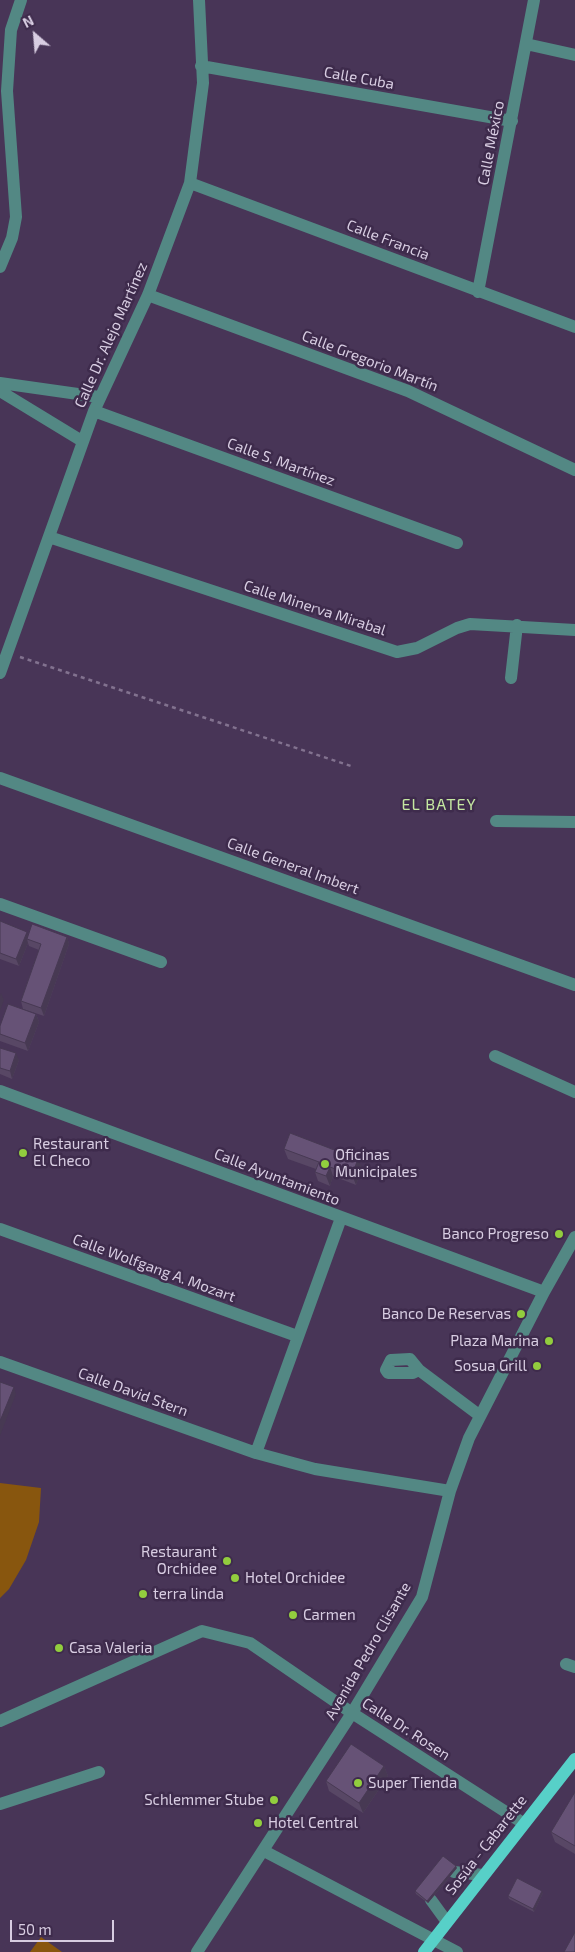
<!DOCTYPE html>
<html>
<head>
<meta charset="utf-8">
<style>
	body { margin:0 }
	#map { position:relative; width:575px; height:1952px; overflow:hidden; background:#483557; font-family:"Exo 2",sans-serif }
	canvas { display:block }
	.north { position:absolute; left:10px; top:10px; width:50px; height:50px; -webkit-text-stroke:4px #3e2b4c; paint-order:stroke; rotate:333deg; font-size:14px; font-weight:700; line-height:20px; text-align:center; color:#d8cde2 }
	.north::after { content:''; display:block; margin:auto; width:18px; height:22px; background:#d8cde2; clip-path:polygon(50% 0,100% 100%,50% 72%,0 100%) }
	.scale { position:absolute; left:10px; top:1920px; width:104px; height:22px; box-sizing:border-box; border:2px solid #d8cde2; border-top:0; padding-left:6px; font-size:15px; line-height:18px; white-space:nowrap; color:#d8cde2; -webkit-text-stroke:4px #3e2b4c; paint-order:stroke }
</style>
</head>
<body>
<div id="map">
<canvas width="575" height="1952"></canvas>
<div class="north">N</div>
<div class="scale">50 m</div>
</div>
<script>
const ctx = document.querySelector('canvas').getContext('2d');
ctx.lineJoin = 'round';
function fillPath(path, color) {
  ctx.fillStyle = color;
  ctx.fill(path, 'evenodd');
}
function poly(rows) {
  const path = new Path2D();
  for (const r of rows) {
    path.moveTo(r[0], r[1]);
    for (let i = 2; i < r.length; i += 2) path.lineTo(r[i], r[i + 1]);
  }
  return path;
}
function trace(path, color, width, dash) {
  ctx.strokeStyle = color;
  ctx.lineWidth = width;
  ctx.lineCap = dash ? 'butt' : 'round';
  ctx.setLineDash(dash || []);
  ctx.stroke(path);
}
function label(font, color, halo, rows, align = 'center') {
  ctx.font = font + ' "Exo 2",sans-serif';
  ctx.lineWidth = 5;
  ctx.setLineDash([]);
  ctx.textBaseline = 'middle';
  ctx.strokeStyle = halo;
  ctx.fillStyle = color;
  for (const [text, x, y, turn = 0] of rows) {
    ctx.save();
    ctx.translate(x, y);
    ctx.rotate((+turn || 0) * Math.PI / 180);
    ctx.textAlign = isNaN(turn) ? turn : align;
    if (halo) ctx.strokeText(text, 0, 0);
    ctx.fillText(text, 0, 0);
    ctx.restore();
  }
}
fillPath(poly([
	[0,1483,41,1488,39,1522,26,1560,9,1589,0,1598],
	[41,1937,62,1952,30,1952]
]), '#88560e');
trace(poly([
	[20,657,351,766]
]), '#82728f', 2.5, [4, 4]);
trace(poly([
	[526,44,575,55],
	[201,66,512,121],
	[190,183,575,327],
	[0,267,12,238,16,217,7,91,11,30,21,0],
	[478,292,534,0],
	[148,295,408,391,575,470],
	[0,383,99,397],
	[0,391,82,441],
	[94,411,457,543],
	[49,537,397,652,417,648,457,628,470,624,575,630],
	[0,673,94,411,148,295,190,183,203,83,199,0],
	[511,678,517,625],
	[0,778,575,985],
	[496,821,575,822],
	[0,904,161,962],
	[495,1056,575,1092],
	[0,1091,544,1292],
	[0,1229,297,1336],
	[0,1362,256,1453,315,1469,450,1491],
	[419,1370,410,1359,391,1360,386,1370,388,1373,413,1373,419,1370,479,1415],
	[256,1453,341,1218],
	[566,1664,575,1667],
	[0,1721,202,1631,250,1643,352,1713,523,1823],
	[0,1804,99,1772],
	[264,1851,457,1952],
	[454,1872,483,1875],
	[431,1900,447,1922],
	[197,1952,352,1713,422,1597,450,1491,469,1438,544,1292,575,1237]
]), '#538884', 12);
trace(poly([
	[424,1952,575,1759]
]), '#57d0c8', 12);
fillPath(poly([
	[0,921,28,935,67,937,69,944,44,1016,23,1009,21,1001,39,950,29,946,28,943,19,966,0,959],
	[36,1014,39,1022,28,1051,0,1041,0,1026],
	[0,1048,19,1060,12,1079,0,1074],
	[284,1149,362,1168,356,1185,333,1176,330,1186,318,1181,315,1172,316,1169,288,1159],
	[384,1766,388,1776,363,1813,329,1791,326,1781],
	[575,1792,575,1854,555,1842,551,1832],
	[457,1868,428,1903,416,1894,415,1891],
	[543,1893,534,1912,509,1899,508,1896]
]), '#584765');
fillPath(poly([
	[27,932,29,940,27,939,28,943,19,966,16,959],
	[67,937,69,944,44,1016,41,1008],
	[1,993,4,1000,0,1011,0,996],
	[36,1014,39,1022,28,1051,25,1043],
	[16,1053,19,1060,12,1079,10,1071],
	[358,1159,362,1168,356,1185,352,1175],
	[330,1167,333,1176,330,1186,326,1176],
	[14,1387,16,1394,0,1436,0,1421],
	[384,1766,388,1776,363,1813,359,1803],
	[456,1866,457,1868,428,1903,427,1901],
	[542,1891,543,1893,534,1912,533,1909]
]), '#473953');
const building = poly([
	[0,921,27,932,16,959,0,953,0,921],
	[32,924,67,937,41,1008,21,1001,41,944,27,939,32,924],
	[8,1004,36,1014,25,1043,0,1034,0,1026,8,1004],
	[0,1048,16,1053,10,1071,0,1068,0,1048],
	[290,1133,358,1159,352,1175,330,1167,326,1176,315,1172,319,1162,284,1149,290,1133],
	[0,1382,14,1387,0,1421,0,1382],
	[351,1744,384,1766,359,1803,326,1781,351,1744],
	[575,1792,575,1846,551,1832,575,1792],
	[443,1856,456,1866,427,1901,415,1891,443,1856],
	[517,1878,542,1891,533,1909,508,1896,517,1878],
	[575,1932,575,1952,564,1952,575,1932]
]);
fillPath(building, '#665276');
trace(building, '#473953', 1);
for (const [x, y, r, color] of [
	[23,1153,5,"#92cd3e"],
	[325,1164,5,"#92cd3e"],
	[559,1234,5,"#92cd3e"],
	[521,1314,5,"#92cd3e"],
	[549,1341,5,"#92cd3e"],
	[537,1366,5,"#92cd3e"],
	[227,1561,5,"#92cd3e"],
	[235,1578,5,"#92cd3e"],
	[143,1594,5,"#92cd3e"],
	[293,1615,5,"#92cd3e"],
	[59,1648,5,"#92cd3e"],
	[358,1783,5,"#92cd3e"],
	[274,1800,5,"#92cd3e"],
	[258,1823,5,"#92cd3e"]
]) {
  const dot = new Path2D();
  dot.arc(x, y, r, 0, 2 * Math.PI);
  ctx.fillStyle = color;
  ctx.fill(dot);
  trace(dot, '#3e2b4c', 2);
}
label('15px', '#d8cde2', '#3e2b4c', [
	["Calle Cuba",359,78,10],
	["Calle México",491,143,-79],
	["Calle Francia",388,240,21],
	["Calle Dr. Alejo Martínez",111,335,-66],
	["Calle Gregorio Martín",370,361,21],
	["Calle S. Martínez",281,462,20],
	["Calle Minerva Mirabal",315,608,18],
	["Calle General Imbert",293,866,20],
	["Calle Ayuntamiento",277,1177,21],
	["Calle Wolfgang A. Mozart",154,1268,20],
	["Calle David Stern",133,1392,20],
	["Avenida Pedro Clisante",368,1651,-60],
	["Calle Dr. Rosen",406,1729,33],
	["Sosúa - Cabarette",486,1845,-52]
]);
label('15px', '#d8cde2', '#3e2b4c', [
	["Restaurant",33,1144],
	["El Checo",33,1161],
	["Oficinas",335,1155],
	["Municipales",335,1172],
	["Banco Progreso",549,1234,"right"],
	["Banco De Reservas",511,1314,"right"],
	["Plaza Marina",539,1341,"right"],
	["Sosua Grill",527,1366,"right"],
	["Restaurant",217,1552,"right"],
	["Orchidee",217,1569,"right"],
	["Hotel Orchidee",245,1578],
	["terra linda",153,1594],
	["Carmen",303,1615],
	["Casa Valeria",69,1648],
	["Super Tienda",368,1783],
	["Schlemmer Stube",264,1800,"right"],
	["Hotel Central",268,1823]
], 'left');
ctx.letterSpacing = '1px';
label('16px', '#c5e8a1', '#3e2b4c', [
	["EL BATEY",439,805]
]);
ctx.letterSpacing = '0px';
</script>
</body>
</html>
